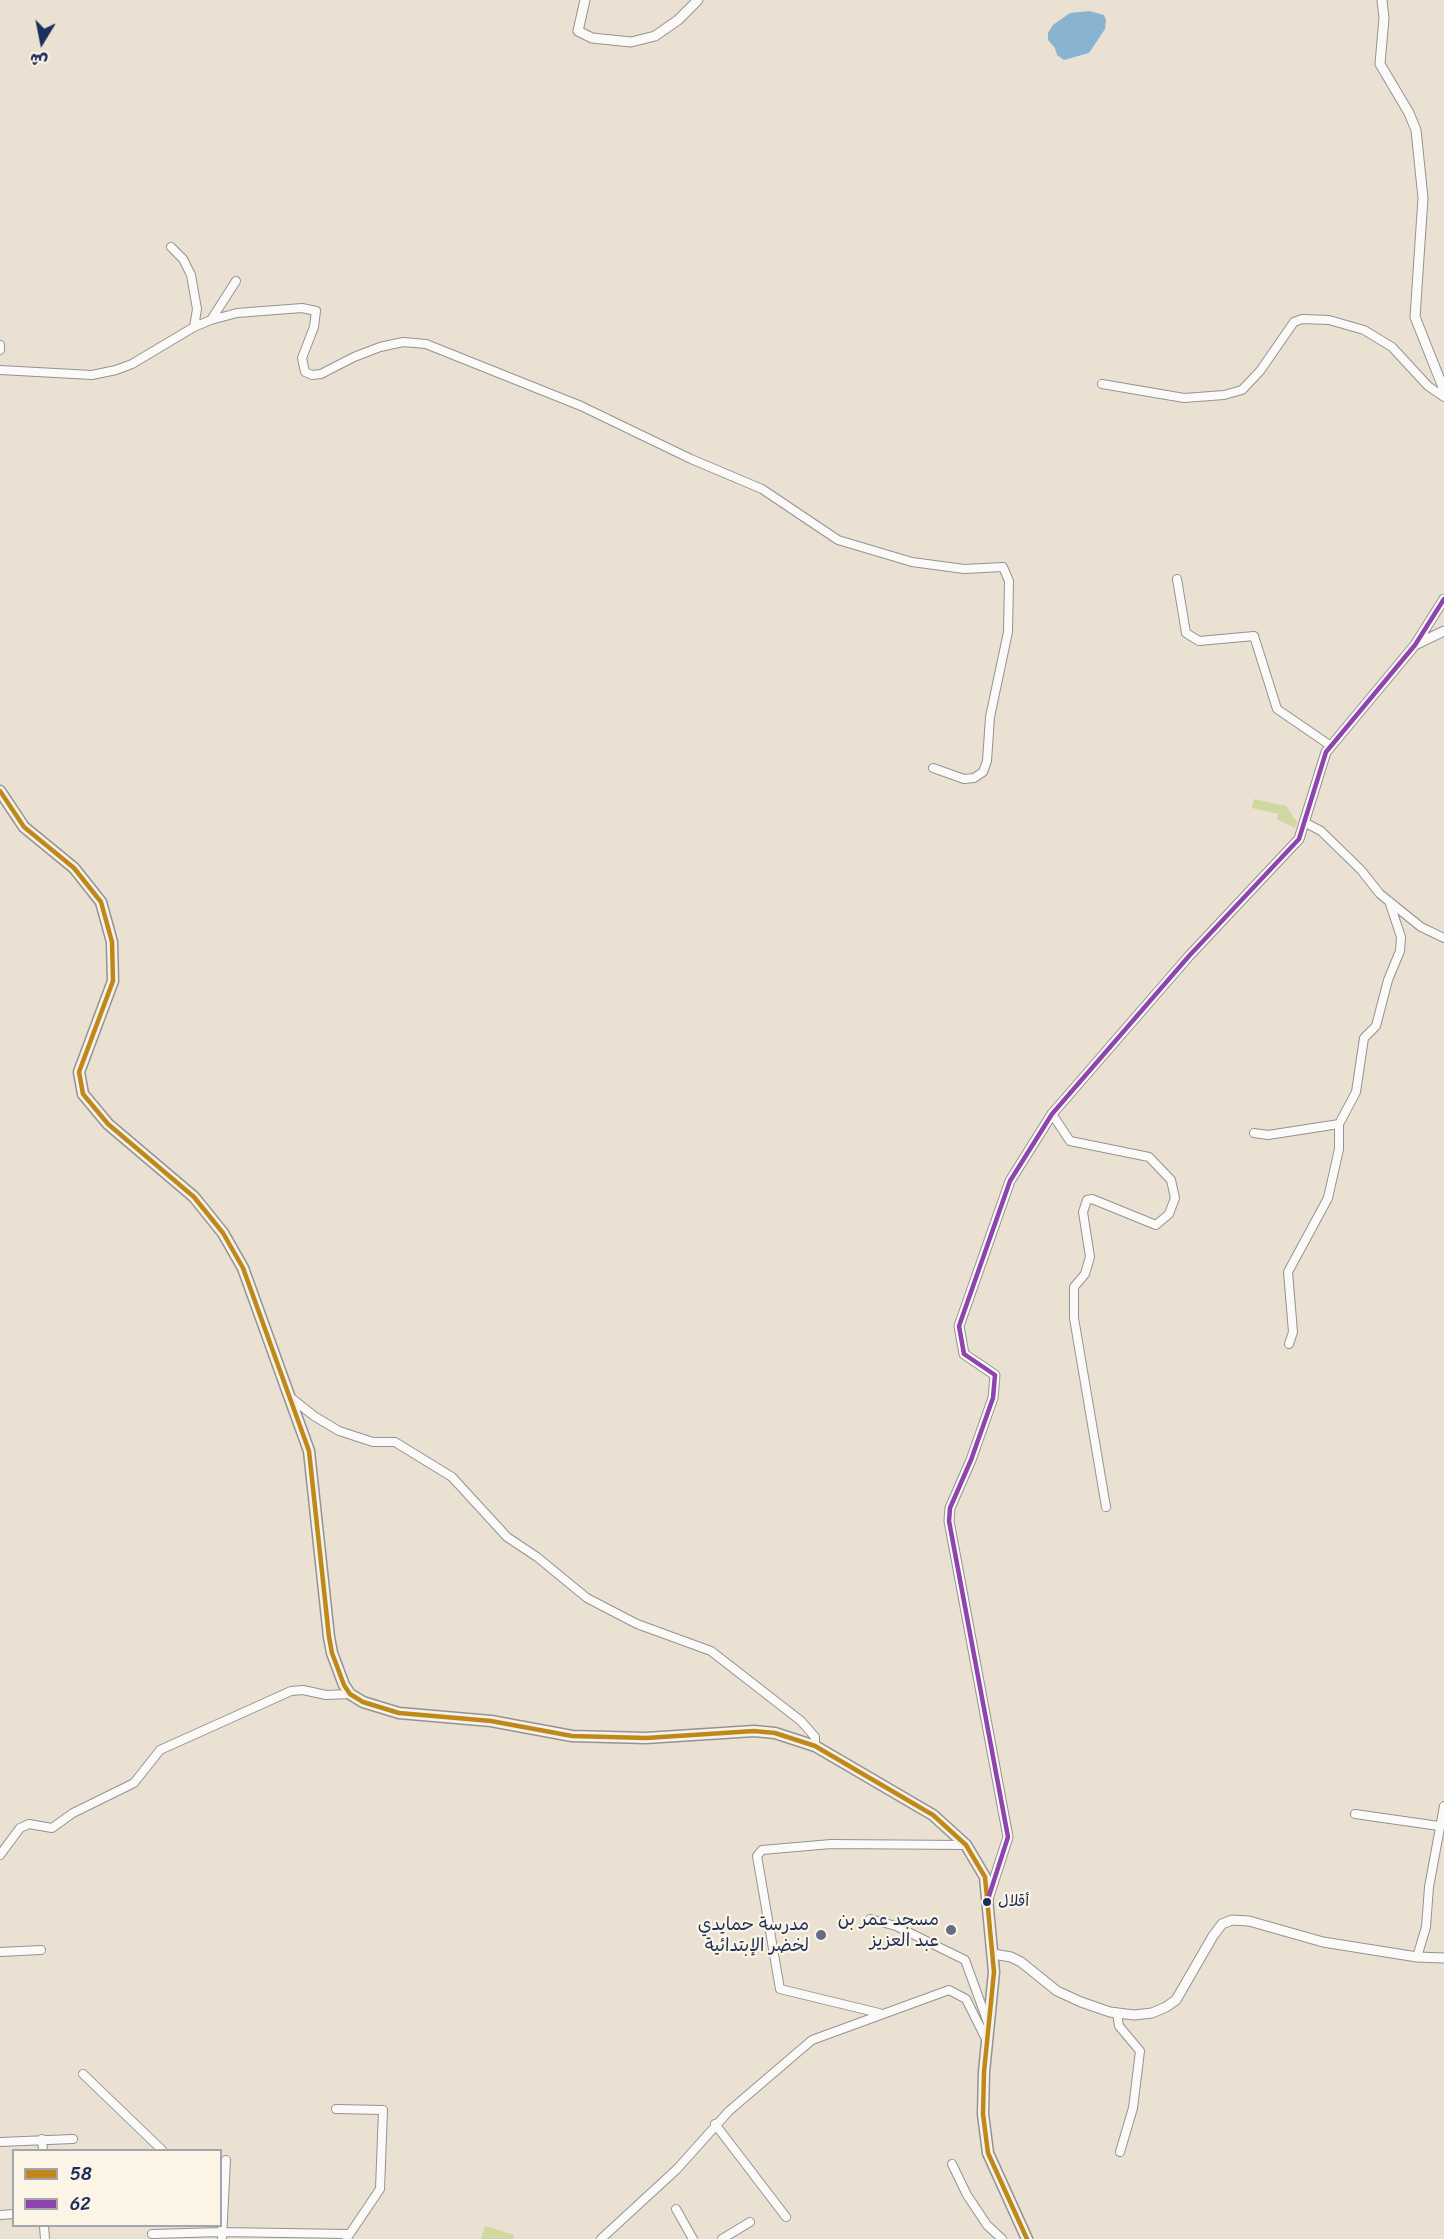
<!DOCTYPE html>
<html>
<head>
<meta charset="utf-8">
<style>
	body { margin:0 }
	#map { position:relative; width:1444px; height:2239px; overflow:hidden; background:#ebe1d3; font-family:Sriracha,"Playpen Sans Arabic",sans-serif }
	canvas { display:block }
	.legend { position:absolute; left:12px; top:2149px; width:210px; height:78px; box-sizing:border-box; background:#fcf5e5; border:2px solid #a2a6af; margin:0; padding:8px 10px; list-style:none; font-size:18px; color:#1b2f5e }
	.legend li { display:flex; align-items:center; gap:12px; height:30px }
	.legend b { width:30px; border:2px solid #a2a6af }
	.north { position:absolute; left:12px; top:12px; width:60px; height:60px; -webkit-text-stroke:4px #fcf5e5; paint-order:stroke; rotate:190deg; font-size:16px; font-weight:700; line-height:24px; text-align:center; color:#1b2f5e }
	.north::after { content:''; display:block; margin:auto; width:21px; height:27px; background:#1b2f5e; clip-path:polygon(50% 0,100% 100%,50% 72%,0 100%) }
</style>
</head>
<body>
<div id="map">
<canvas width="1444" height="2239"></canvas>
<ul class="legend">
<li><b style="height:8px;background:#c08818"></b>58</li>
<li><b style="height:8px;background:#8e44ad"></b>62</li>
</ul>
<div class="north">ش</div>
</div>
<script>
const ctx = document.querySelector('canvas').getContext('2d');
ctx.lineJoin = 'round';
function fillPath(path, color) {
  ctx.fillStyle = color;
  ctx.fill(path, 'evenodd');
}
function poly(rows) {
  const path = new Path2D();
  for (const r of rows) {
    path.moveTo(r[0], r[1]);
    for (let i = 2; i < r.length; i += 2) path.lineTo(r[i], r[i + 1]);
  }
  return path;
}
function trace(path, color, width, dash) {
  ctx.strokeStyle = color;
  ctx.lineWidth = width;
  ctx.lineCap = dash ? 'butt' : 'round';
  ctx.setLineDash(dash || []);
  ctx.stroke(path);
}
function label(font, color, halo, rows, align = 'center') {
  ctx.font = font + ' Sriracha,"Playpen Sans Arabic",sans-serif';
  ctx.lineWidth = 4.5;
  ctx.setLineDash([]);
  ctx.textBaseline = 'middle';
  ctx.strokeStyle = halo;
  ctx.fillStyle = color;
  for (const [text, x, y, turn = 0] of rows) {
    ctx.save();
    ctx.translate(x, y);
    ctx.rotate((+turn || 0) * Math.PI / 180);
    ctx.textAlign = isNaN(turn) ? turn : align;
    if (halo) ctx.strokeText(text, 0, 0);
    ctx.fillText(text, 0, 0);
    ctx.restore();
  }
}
fillPath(poly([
	[1254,799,1286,806,1297,822,1295,828,1277,819,1278,814,1252,808],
	[485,2226,514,2235,513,2239,481,2239]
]), '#d0d89f');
fillPath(poly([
	[1089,11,1104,15,1106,20,1105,29,1089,53,1064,60,1057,55,1055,48,1048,40,1048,33,1053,25,1070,13]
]), '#88b4d2');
const minor = poly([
	[171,247,183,259,191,275,197,309,194,327],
	[211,320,236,281],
	[0,345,0,350],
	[0,370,92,375,116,370,132,364,194,327,211,320,237,313,302,308,316,311,314,327,302,358,305,372,312,375,321,374,354,357,380,347,403,342,426,344,581,406,691,459,762,489,838,540,912,562,964,569,1003,567,1009,581,1008,632,990,717,987,761,983,772,974,778,964,779,933,768],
	[1102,384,1184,398,1224,395,1242,390,1260,371,1294,322,1302,319,1329,320,1364,330,1392,347,1428,386,1444,397],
	[1177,579,1186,633,1199,641,1254,636,1277,709,1331,746],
	[1304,822,1321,831,1361,870,1380,894,1421,927,1444,938],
	[1052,1114,1070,1141,1149,1157,1171,1180,1175,1198,1169,1214,1156,1225,1092,1199,1087,1200,1083,1212,1090,1257,1085,1274,1074,1287,1074,1318,1106,1507],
	[1254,1133,1268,1135,1339,1124],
	[1289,1344,1293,1332,1288,1272,1328,1198,1339,1149,1339,1124,1356,1092,1364,1038,1376,1026,1388,980,1400,951,1401,937,1389,901],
	[290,1397,314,1416,339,1431,373,1442,395,1442,452,1477,507,1537,537,1557,587,1598,637,1624,711,1651,801,1721,815,1737,815,1746],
	[1355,1814,1439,1826],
	[0,1855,20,1828,29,1824,52,1828,73,1813,134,1783,160,1750,291,1691,303,1690,326,1695,350,1694],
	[870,1919,896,1926,965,1960,988,2023],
	[0,1952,41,1950],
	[1417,1957,1426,1927,1429,1887,1444,1806],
	[879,2013,780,1989,757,1856,762,1850,831,1844,966,1845],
	[1117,2013,1119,2026,1140,2051,1133,2108,1120,2152],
	[83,2074,162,2150],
	[336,2109,383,2110,380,2189,347,2238],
	[715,2124,786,2217],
	[42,2139,43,2150],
	[0,2142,73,2139],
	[952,2164,967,2195,987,2225,1002,2239],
	[676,2209,693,2239],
	[0,2215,14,2214],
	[44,2226,45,2239],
	[152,2234,222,2232,347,2234],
	[222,2239,226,2160],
	[601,2239,677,2169,729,2111,812,2040,949,1990,966,1999,986,2039],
	[722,2239,750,2222]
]);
const tertiary = poly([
	[585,0,578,31,592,38,631,42,655,36,678,20,698,0],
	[1382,0,1384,18,1380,64,1409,113,1416,130,1423,198,1415,317,1444,390],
	[1415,645,1444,631],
	[988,1899,1008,1837,949,1521,950,1508,971,1460,993,1398,995,1375,964,1354,959,1326,1010,1181,1052,1114,1189,956,1299,839,1326,752,1415,645,1444,599],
	[993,1954,1011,1957,1021,1962,1057,1991,1081,2002,1110,2012,1134,2015,1152,2013,1166,2007,1176,2000,1213,1936,1222,1924,1232,1920,1249,1921,1323,1942,1417,1957,1444,1958]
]);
const secondary = poly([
	[0,791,24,827,74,868,101,902,112,942,113,981,79,1072,83,1094,108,1124,194,1197,223,1233,243,1268,309,1451,329,1637,332,1653,344,1685,350,1694,363,1702,399,1713,491,1721,572,1736,646,1738,754,1731,775,1733,815,1746,933,1815,966,1845,985,1877,994,1972,984,2072,983,2114,988,2153,1027,2239]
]);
trace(minor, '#949293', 10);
trace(tertiary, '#949293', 11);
trace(secondary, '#949293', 13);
trace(minor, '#fcfaf8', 8);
trace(tertiary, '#fcfaf8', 9);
trace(secondary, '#f5f1eb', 10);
trace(poly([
	[0,791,24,827,74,868,101,902,112,942,113,981,79,1072,83,1094,108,1124,194,1197,223,1233,243,1268,309,1451,329,1637,332,1653,344,1685,350,1694,363,1702,399,1713,491,1721,572,1736,646,1738,754,1731,775,1733,815,1746,933,1815,966,1845,985,1877,994,1972,984,2072,983,2114,988,2153,1027,2239]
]), '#c08818', 4.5);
trace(poly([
	[988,1899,1008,1837,949,1521,950,1508,971,1460,993,1398,995,1375,964,1354,959,1326,1010,1181,1052,1114,1189,956,1299,839,1326,752,1415,645,1444,599]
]), '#8e44ad', 4.5);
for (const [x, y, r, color] of [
	[987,1902,5,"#1b2f5e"],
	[951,1930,6,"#646d87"],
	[821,1935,6,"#646d87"]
]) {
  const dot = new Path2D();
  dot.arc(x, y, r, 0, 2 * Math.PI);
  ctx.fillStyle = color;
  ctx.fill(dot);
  trace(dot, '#fcf5e5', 2);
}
label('16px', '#1b2f5e', '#fcf5e5', [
	["أقلال",998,1902]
], 'left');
label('18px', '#1b2f5e', '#fcf5e5', [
	["مسجد عمر بن",939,1920],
	["عبد العزيز",939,1941],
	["مدرسة حمايدي",809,1925],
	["لخضر الإبتدائية",809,1946]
], 'right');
</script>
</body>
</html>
